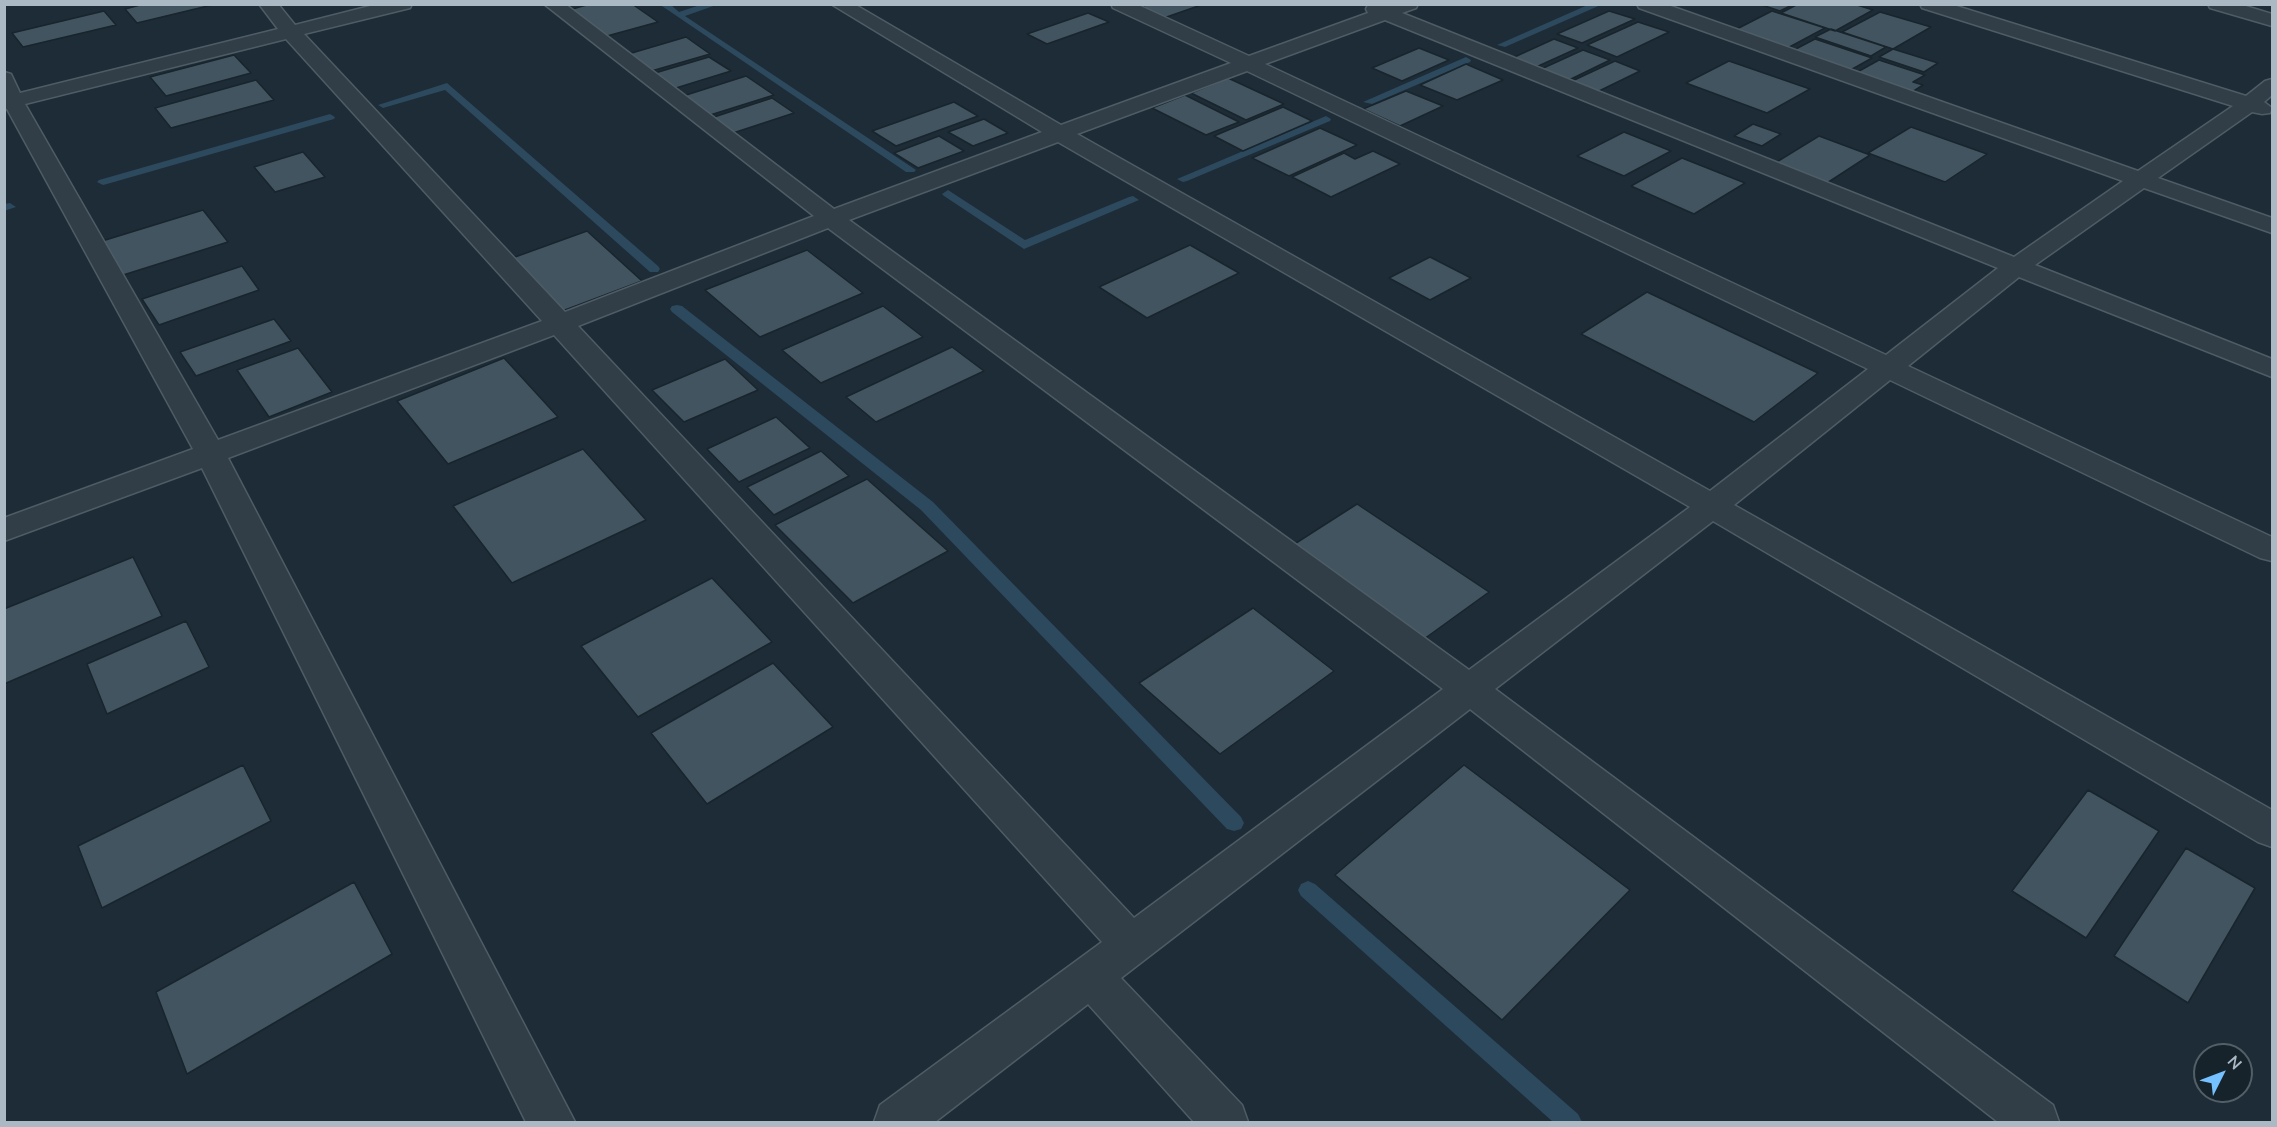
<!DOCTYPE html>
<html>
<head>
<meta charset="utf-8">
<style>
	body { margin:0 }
	#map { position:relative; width:2277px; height:1127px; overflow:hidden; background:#1d2c36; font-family:Mulish,sans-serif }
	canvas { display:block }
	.frame { position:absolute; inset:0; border:6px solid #aab9c4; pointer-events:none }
	.north { position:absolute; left:2193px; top:1043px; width:60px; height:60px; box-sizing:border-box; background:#17232b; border:2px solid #525f68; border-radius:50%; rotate:48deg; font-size:16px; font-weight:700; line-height:24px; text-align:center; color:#aab9c4 }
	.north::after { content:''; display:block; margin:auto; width:21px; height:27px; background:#75c1ff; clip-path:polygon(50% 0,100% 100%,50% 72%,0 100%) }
</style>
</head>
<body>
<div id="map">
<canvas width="2277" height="1127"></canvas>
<div class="frame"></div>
<div class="north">N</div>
</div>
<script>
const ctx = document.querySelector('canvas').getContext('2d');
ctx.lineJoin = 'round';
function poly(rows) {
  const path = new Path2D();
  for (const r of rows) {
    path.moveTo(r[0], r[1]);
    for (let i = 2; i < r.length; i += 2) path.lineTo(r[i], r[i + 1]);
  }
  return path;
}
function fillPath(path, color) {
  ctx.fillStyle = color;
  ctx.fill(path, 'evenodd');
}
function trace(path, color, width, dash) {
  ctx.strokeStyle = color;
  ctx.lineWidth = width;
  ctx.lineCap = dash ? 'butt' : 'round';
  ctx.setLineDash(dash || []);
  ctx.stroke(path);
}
fillPath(poly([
	[659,4,670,4,679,12,703,4,719,4,685,16,916,170,914,172,906,172,659,4],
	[1590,4,1603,4,1505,47,1497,45,1590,4],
	[1466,57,1471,60,1470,62,1372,104,1363,102,1466,57],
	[447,83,658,266,660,269,658,272,650,272,445,90,383,108,378,105,447,83],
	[330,114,335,117,334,119,107,184,103,185,97,182,99,180,330,114],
	[1326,116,1331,119,1330,121,1187,181,1183,182,1177,179,1326,116],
	[948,190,1025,240,1129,197,1133,196,1139,200,1024,249,944,196,942,194,948,190],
	[10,203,16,207,4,211,4,204,10,203],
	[677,305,682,306,933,502,1241,817,1244,823,1241,829,1234,831,1227,829,921,510,672,312,670,309,672,306,677,305],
	[1308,881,1315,884,1578,1114,1582,1122,1553,1122,1301,896,1298,890,1301,884,1308,881]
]), '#2d495d');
const building = poly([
	[144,4,216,4,137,23,125,9,144,4],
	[590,4,632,4,658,22,607,36,569,10,590,4],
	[1149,4,1204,4,1158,20,1134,10,1149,4],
	[1759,4,1794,4,1780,11,1759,4],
	[1798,4,1854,4,1873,10,1835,31,1781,13,1798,4],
	[104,11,116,25,23,47,12,33,104,11],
	[1609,11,1635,19,1582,43,1557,34,1609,11],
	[1772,11,1825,28,1782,51,1729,33,1772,11],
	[1880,12,1931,27,1893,49,1842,32,1880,12],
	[1088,13,1109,22,1047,44,1027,34,1088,13],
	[1638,22,1669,32,1617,57,1587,45,1638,22],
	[1831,29,1886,47,1871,56,1815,37,1831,29],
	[686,37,710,54,648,72,625,55,686,37],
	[1554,39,1578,48,1534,68,1510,59,1554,39],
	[1815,39,1872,58,1847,72,1790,52,1815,39],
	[1419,48,1449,60,1402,81,1372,68,1419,48],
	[1893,49,1938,63,1924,72,1879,57,1893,49],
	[1583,50,1610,60,1567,81,1539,70,1583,50],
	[234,55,251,73,166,96,150,77,234,55],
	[709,57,731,71,676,88,655,73,709,57],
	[1879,60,1925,75,1913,82,1923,85,1909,94,1852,75,1879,60],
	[1615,61,1640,71,1597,92,1570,82,1615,61],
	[1729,61,1810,89,1767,113,1686,83,1729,61],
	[1466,64,1503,80,1457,100,1420,85,1466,64],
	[746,76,774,95,707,116,680,97,746,76],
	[1228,78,1284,104,1246,120,1191,93,1228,78],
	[256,80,274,100,171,128,155,108,256,80],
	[1406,91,1443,106,1400,126,1363,109,1406,91],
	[1185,95,1239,122,1206,135,1152,108,1185,95],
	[772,98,794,113,730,134,708,119,772,98],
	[954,102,978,116,896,146,872,131,954,102],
	[1283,107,1312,121,1243,151,1214,136,1283,107],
	[984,119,1008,133,973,146,948,132,984,119],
	[1753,124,1781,134,1762,146,1734,136,1753,124],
	[1911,127,1987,154,1945,182,1868,153,1911,127],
	[1320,128,1357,145,1289,176,1252,158,1320,128],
	[1624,132,1671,151,1624,176,1577,156,1624,132],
	[939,136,964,151,918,168,894,153,939,136],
	[1819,136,1870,155,1827,183,1775,163,1819,136],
	[1373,151,1400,164,1331,197,1292,177,1344,153,1355,159,1373,151],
	[303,152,325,177,275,192,254,167,303,152],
	[1682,158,1745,183,1694,214,1631,186,1682,158],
	[203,210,228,242,120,276,99,242,203,210],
	[587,231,642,281,557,313,504,261,587,231],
	[1190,245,1239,273,1147,318,1099,287,1190,245],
	[807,250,863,293,760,337,705,290,807,250],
	[1430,257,1471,278,1430,300,1389,278,1430,257],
	[242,266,259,290,159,325,142,299,242,266],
	[1647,292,1818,373,1754,422,1581,334,1647,292],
	[883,306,923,337,821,383,782,350,883,306],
	[274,319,291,341,196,376,180,352,274,319],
	[952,347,984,371,876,422,846,397,952,347],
	[298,348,332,392,269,417,237,370,298,348],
	[504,358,558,417,448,464,397,401,504,358],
	[725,359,758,390,684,422,652,390,725,359],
	[776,417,810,448,739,482,707,449,776,417],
	[583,449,646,520,512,583,453,506,583,449],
	[821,451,849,476,774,515,747,487,821,451],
	[867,479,948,551,853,603,775,525,867,479],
	[1357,504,1489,592,1424,639,1293,545,1357,504],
	[133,557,162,616,4,684,4,609,133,557],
	[712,578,772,642,638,717,581,646,712,578],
	[1253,608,1334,671,1220,754,1139,683,1253,608],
	[186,621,209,667,107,714,87,664,186,621],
	[773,663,833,727,707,804,651,733,773,663],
	[243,765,271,821,102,908,78,846,243,765],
	[1464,765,1630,890,1502,1020,1335,875,1464,765],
	[2088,790,2159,831,2086,938,2012,891,2088,790],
	[2186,848,2255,888,2188,1003,2114,956,2186,848],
	[354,882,392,954,187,1074,156,992,354,882]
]);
fillPath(building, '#435461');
trace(building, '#19252d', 1.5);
const minor = poly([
	[259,4,278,4,295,25,378,4,412,4,410,8,304,34,565,312,814,216,544,4,565,4,834,209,1042,132,831,4,854,4,1061,125,1231,63,1113,8,1111,4,1136,4,1249,56,1368,13,1366,9,1368,5,1418,4,1416,8,1402,13,2014,257,2123,181,1639,8,1637,4,1665,4,2138,171,2233,106,1922,8,1920,4,1950,4,2246,96,2265,81,2272,79,2272,95,2264,102,2272,108,2270,113,2262,114,2252,112,2158,178,2272,218,2272,233,2144,188,2035,265,2272,359,2272,377,2019,277,1908,366,2272,537,2272,561,2260,558,1890,380,1734,505,2272,810,2272,847,2258,842,1713,521,1495,689,2053,1105,2059,1122,1998,1122,1470,709,1121,978,1242,1105,1248,1122,1194,1122,1088,1004,935,1122,874,1122,880,1105,1102,942,554,335,228,458,575,1122,526,1122,202,468,4,541,4,518,193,449,7,109,4,109,4,72,11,74,20,93,278,29,259,4],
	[1385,20,1998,268,1886,355,1265,64,1385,20],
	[286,39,542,321,218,440,25,104,286,39],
	[1247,71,1868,369,1710,491,1077,134,1247,71],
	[1058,142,1690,507,1469,670,849,220,1058,142],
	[828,228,1443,689,1134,918,578,326,828,228],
	[2208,4,2239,4,2272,14,2272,26,2210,8,2208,4]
]);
trace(minor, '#4e5c65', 3);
fillPath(minor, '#313e47');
</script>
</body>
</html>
